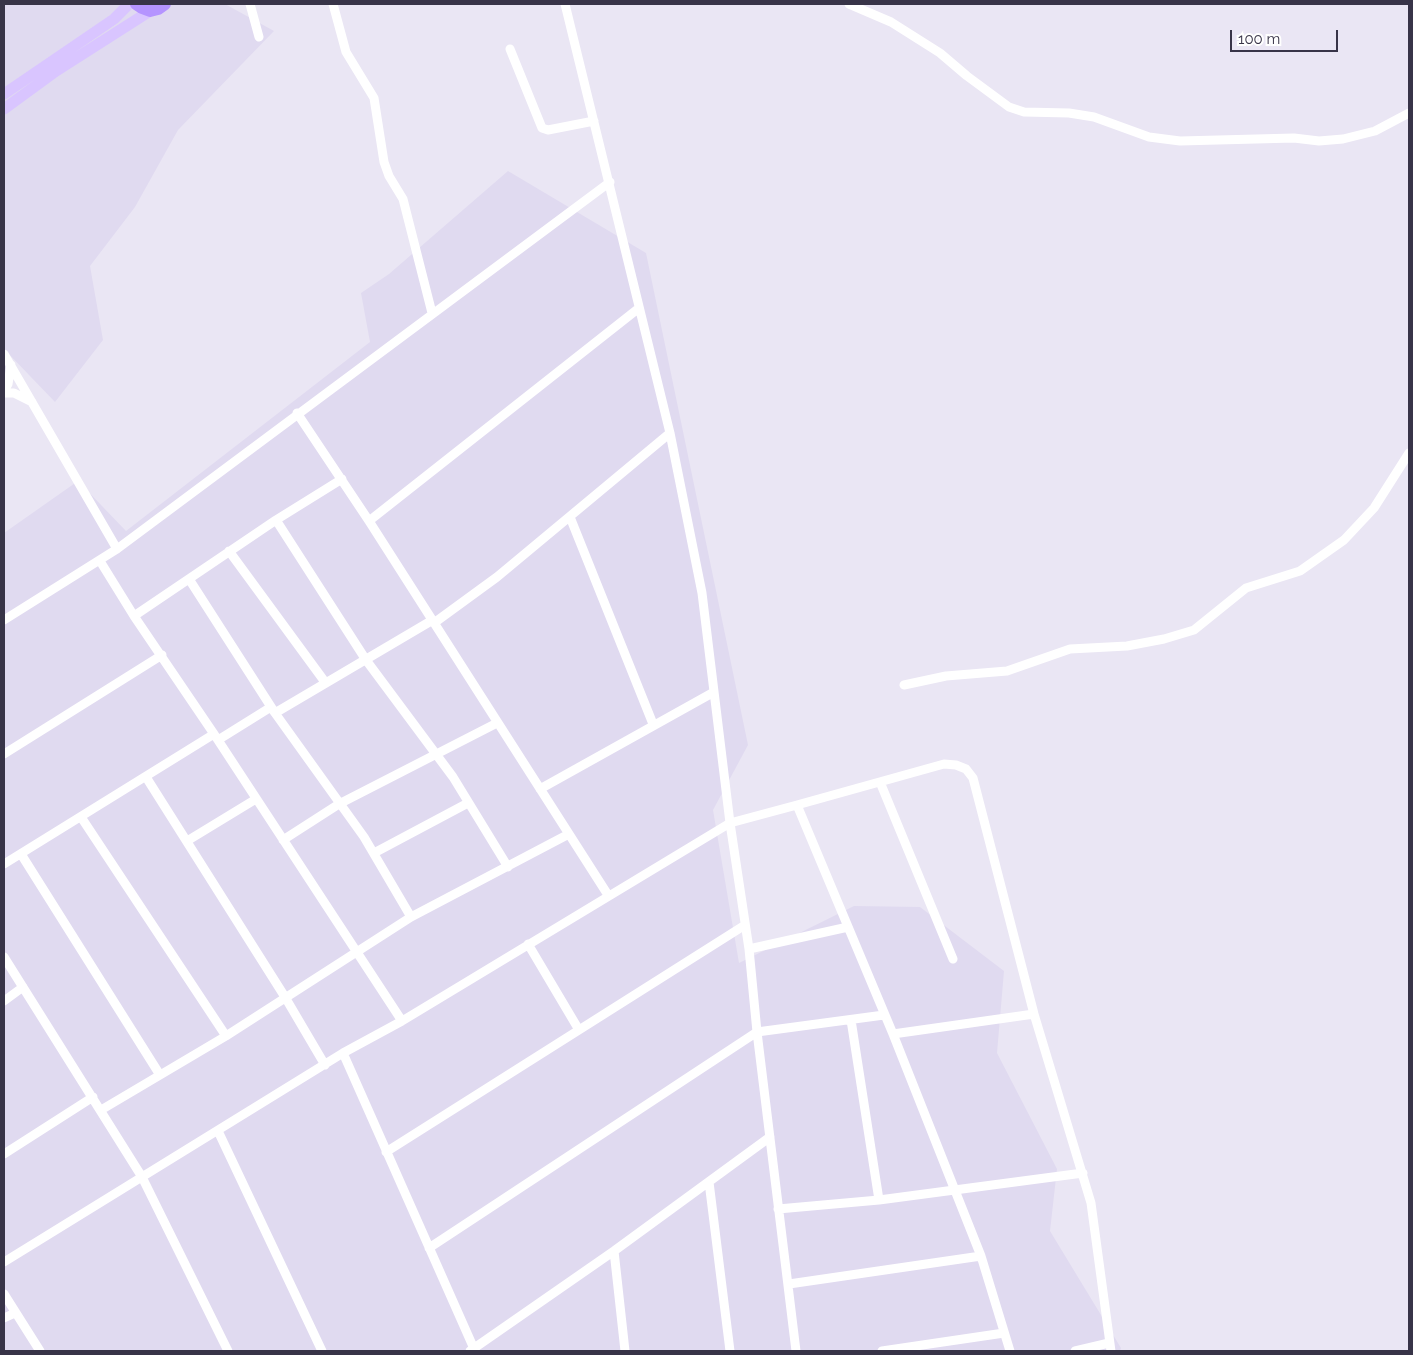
<!DOCTYPE html>
<html>
<head>
<meta charset="utf-8">
<style>
	body { margin:0 }
	#map { position:relative; width:1413px; height:1355px; overflow:hidden; background:#eae6f4; font-family:Raleway,sans-serif }
	canvas { display:block }
	.frame { position:absolute; inset:0; border:5px solid #383448; pointer-events:none }
	.scale { position:absolute; left:1230px; top:30px; width:108px; height:22px; box-sizing:border-box; border:2px solid #383448; border-top:0; padding-left:6px; font-size:15px; line-height:18px; white-space:nowrap; color:#383448; -webkit-text-stroke:4px #fff; paint-order:stroke }
</style>
</head>
<body>
<div id="map">
<canvas width="1413" height="1355"></canvas>
<div class="frame"></div>
<div class="scale">100 m</div>
</div>
<script>
const ctx = document.querySelector('canvas').getContext('2d');
ctx.lineJoin = 'round';
function fillPath(path, color) {
  ctx.fillStyle = color;
  ctx.fill(path, 'evenodd');
}
function poly(rows) {
  const path = new Path2D();
  for (const r of rows) {
    path.moveTo(r[0], r[1]);
    for (let i = 2; i < r.length; i += 2) path.lineTo(r[i], r[i + 1]);
  }
  return path;
}
function trace(path, color, width, dash) {
  ctx.strokeStyle = color;
  ctx.lineWidth = width;
  ctx.lineCap = dash ? 'butt' : 'round';
  ctx.setLineDash(dash || []);
  ctx.stroke(path);
}
fillPath(poly([
	[4,4,225,4,274,31,178,130,135,207,90,266,103,340,55,402,4,349],
	[508,171,646,253,748,745,713,810,739,963,854,906,920,907,1004,971,997,1053,1057,1169,1050,1231,1121,1348,1120,1351,4,1351,4,533,78,481,126,531,370,342,361,293,389,274]
]), '#e0daf0');
trace(poly([
	[250,4,259,37],
	[333,4,346,52,374,98,384,162,389,176,403,199,432,313],
	[565,4,670,433,702,593,730,823,749,949,757,1032,796,1351],
	[849,4,891,22,940,53,967,76,1009,107,1024,112,1069,113,1094,117,1149,137,1180,141,1294,138,1319,141,1343,139,1375,131,1409,113],
	[510,49,542,128,548,130,594,121],
	[4,354,117,549],
	[4,391,8,384,11,365],
	[4,393,14,393,32,402],
	[297,413,369,521,608,895],
	[570,517,653,724],
	[276,520,366,660,453,777,508,867],
	[369,521,639,308],
	[229,551,325,682],
	[100,561,134,616,214,734,402,1021],
	[189,579,275,713,364,837,411,917],
	[134,616,276,520,342,479],
	[4,620,117,549,610,182],
	[434,623,497,577,670,433],
	[904,685,946,676,1007,671,1070,649,1127,646,1164,639,1194,630,1246,588,1300,571,1344,540,1374,508,1409,453],
	[275,713,431,621],
	[218,740,271,707],
	[4,754,162,655],
	[146,777,285,997,325,1065],
	[880,782,953,959],
	[540,789,714,692],
	[797,805,944,764,956,765,966,769,973,778,1034,1014,1091,1203,1111,1351],
	[81,817,226,1036],
	[283,840,339,804,497,723],
	[187,841,256,799],
	[374,853,468,803],
	[21,854,160,1075],
	[4,864,214,734],
	[528,944,579,1030],
	[749,949,848,927],
	[4,957,142,1177,228,1351],
	[4,1001,23,987],
	[851,1020,879,1200],
	[893,1034,1034,1014],
	[343,1053,475,1351],
	[101,1110,226,1036,411,917,567,835],
	[218,1131,322,1351],
	[386,1152,745,925],
	[4,1154,93,1097],
	[709,1182,730,1351],
	[778,1209,879,1200,1083,1173],
	[429,1248,757,1032,884,1015],
	[614,1251,625,1351],
	[4,1262,343,1053,402,1021,730,823,797,805,893,1034,981,1256,1010,1351],
	[789,1284,981,1256],
	[4,1294,40,1351],
	[4,1318,15,1313],
	[470,1351,614,1251,770,1137],
	[882,1351,1004,1333],
	[1075,1351,1109,1343]
]), '#fff', 9);
trace(poly([
	[4,94,114,19,129,4],
	[4,109,56,71,150,11]
]), '#d9c5ff', 11);
trace(poly([
	[136,4,142,8,150,11,158,9,165,4]
]), '#b594ff', 12);
</script>
</body>
</html>
